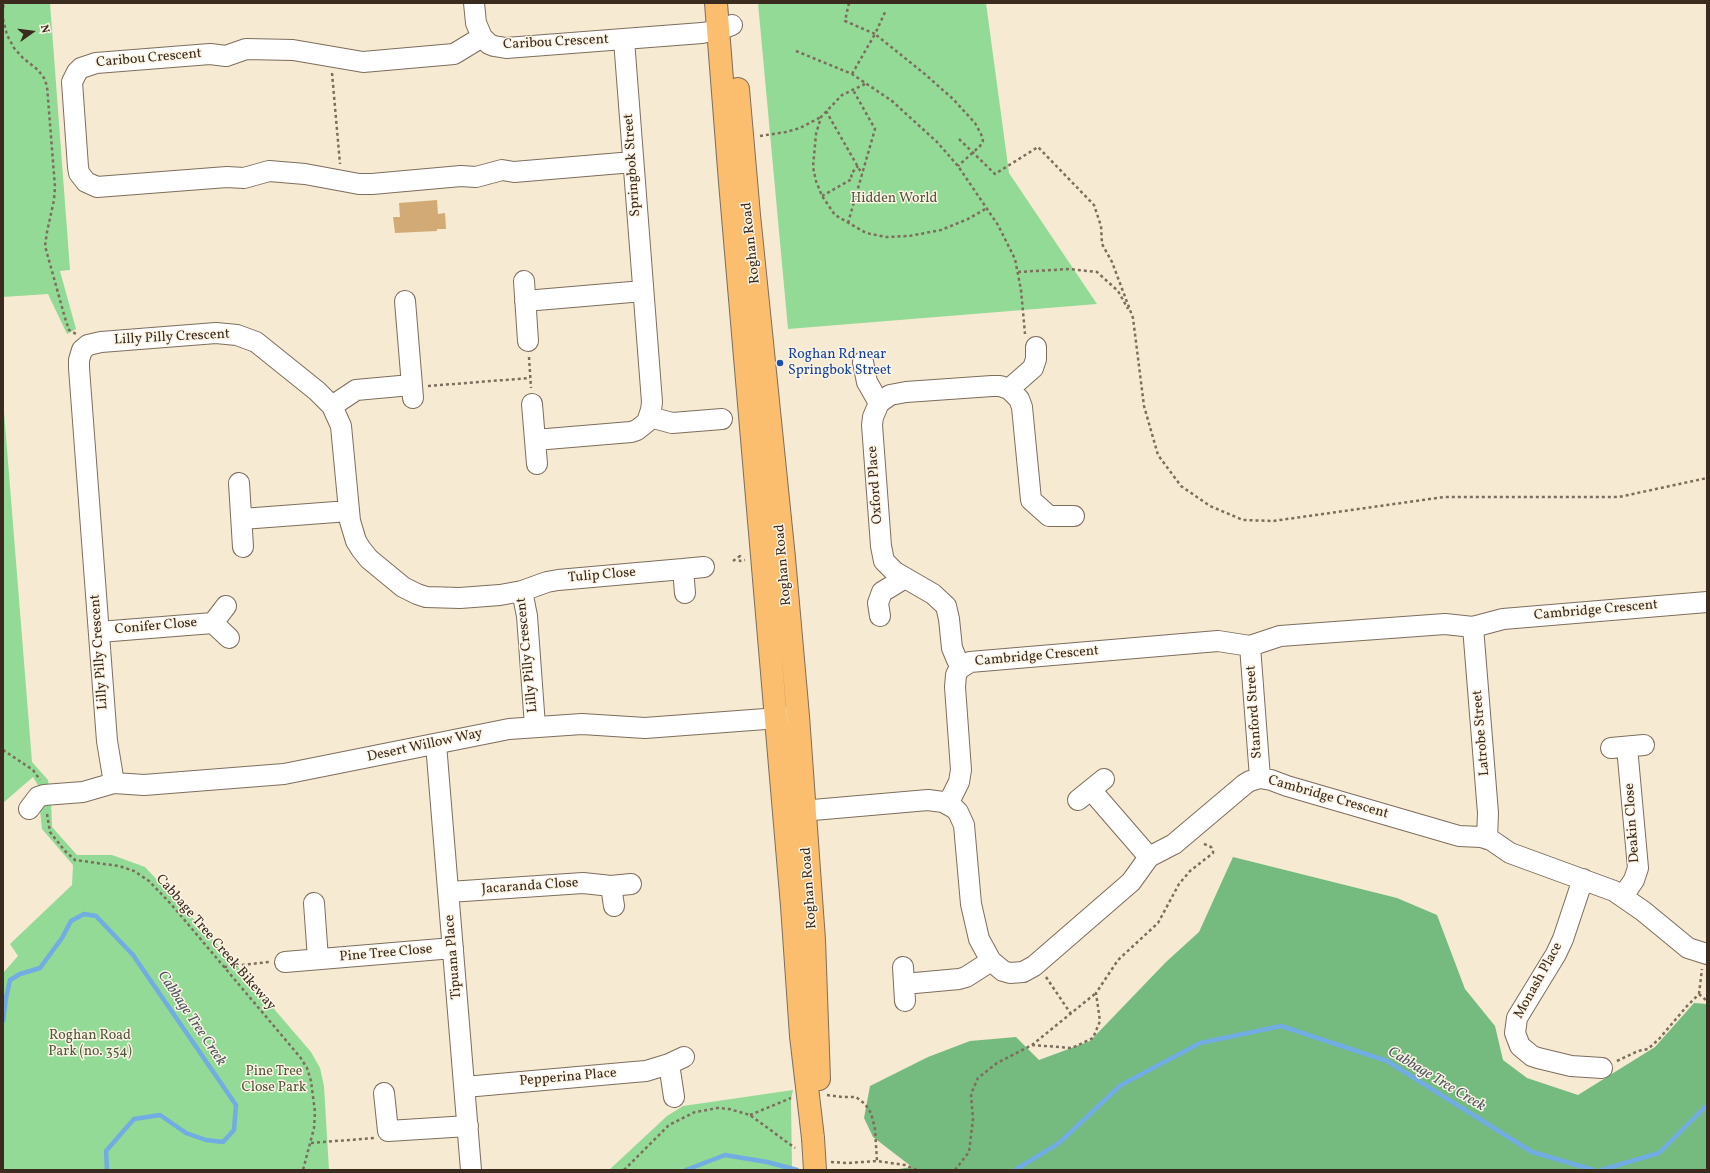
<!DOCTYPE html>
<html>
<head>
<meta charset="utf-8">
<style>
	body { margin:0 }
	#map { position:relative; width:1710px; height:1173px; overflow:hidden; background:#f7ead2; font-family:Vollkorn,serif }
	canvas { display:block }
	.frame { position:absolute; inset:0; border:4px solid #3b2a1e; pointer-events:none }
	.north { position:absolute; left:12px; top:12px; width:40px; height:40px; -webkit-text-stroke:3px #fcf5e5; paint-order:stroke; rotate:76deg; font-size:11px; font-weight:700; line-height:16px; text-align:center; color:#3b2a1e }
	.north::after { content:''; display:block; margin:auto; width:14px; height:18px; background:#3b2a1e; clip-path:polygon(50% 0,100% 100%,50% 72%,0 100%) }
</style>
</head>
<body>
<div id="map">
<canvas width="1710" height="1173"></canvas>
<div class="frame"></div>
<div class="north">N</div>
</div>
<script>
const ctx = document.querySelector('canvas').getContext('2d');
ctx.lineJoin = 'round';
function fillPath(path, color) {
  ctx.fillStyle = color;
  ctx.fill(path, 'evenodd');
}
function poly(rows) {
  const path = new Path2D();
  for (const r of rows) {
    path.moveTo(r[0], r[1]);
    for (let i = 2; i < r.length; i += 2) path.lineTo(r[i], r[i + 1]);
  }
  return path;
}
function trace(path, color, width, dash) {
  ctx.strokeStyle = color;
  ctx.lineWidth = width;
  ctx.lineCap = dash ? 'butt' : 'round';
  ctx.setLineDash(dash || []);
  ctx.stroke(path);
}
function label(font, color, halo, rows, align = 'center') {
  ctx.font = font + ' Vollkorn,serif';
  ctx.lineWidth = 3;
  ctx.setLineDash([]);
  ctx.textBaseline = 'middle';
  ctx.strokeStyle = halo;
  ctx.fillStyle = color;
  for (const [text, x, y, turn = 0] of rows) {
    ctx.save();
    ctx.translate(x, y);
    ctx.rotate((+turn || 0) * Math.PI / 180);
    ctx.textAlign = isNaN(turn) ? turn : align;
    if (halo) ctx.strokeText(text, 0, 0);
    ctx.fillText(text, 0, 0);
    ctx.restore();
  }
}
fillPath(poly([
	[3,3,50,3,70,270,60,271,76,329,67,334,48,294,3,297],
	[758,3,986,3,1009,173,1097,304,788,329],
	[3,399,32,762,48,780,49,787,39,787,33,777,3,803],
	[51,799,52,827,77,855,112,855,145,867,232,960,311,1052,320,1068,324,1086,329,1170,3,1170,3,973,18,956,10,944,72,885,73,865,42,829,39,801],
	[793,1090,791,1099,792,1170,609,1170,667,1116,683,1106]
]), '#92da95');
fillPath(poly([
	[1233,857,1397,898,1437,915,1465,989,1495,1026,1503,1060,1527,1078,1578,1095,1655,1047,1694,1003,1707,1004,1707,1170,892,1170,912,1167,873,1137,864,1118,870,1086,928,1057,970,1041,1016,1037,1039,1060,1090,1041,1166,962,1199,932]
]), '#75ba7e');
trace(poly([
	[3,1021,6,998,10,980,20,974,40,968,62,938,71,921,84,914,96,916,133,955,236,1105,234,1130,223,1142,206,1140,186,1133,160,1115,134,1119,106,1151,107,1170],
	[686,1170,725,1155,767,1162,797,1170],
	[1015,1170,1059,1143,1121,1085,1200,1043,1281,1026,1387,1061,1532,1152,1594,1170],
	[1601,1170,1659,1153,1707,1105]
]), '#71ace2', 4.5);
fillPath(poly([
	[437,200,438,214,445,213,446,229,437,229,437,231,395,233,393,217,400,217,399,203]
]), '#d2aa75');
const minor = poly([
	[474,3,476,23,482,37],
	[633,162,514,172,502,170,476,177,461,176,372,184,359,184,305,174,269,171,244,178,227,177,97,187,86,182,79,173,78,167,72,82,77,72,81,68,96,63,210,54,226,56,246,49,293,50,363,62,454,54,482,37,489,44,494,46,506,48,702,33,719,30,732,25],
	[524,281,528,341],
	[405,301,413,398],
	[525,301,643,291],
	[863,362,867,382,879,403],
	[1009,389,1033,368,1036,359,1036,347],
	[532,404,537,464],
	[332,406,356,390,411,385],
	[650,417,672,423,722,419],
	[535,440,631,432,637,430,647,422,651,410,652,402,624,40],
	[239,483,243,547],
	[242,519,349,511],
	[522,591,547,582,558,580,683,569],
	[685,593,683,569,704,567],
	[226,606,213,623,229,638],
	[880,616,878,603,882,592,905,578],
	[1473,627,1488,813,1487,839],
	[99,632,213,623],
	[1250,646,1260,778],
	[962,667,957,660,952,648,949,619,946,606,933,594,895,572,884,561,881,546,872,425,873,417,879,403,890,395,906,392,992,386,1000,386,1009,389,1019,399,1022,407,1031,500,1049,516,1074,516],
	[436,744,471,1170],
	[1611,748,1644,745],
	[114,783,107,741,79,368,79,360,82,350,88,345,101,342,216,333,237,335,256,342,317,391,332,406,341,426,350,521,356,541,361,549,369,559,403,587,417,594,426,597,460,598,500,595,522,591,527,616,535,726],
	[1091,790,1149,857],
	[1078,800,1104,779],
	[948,804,959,782,961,770,955,687,956,675,959,669,970,662,1218,641,1250,646,1280,636,1445,624,1473,627,1503,619,1707,602],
	[29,809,38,797,44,795,83,792,114,783,144,785,284,774,509,729,582,724,645,728,792,717],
	[790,812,928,800,943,802,954,808,958,812,964,825,971,904,979,939,991,961,1003,971,1010,973,1023,972,1034,966,1131,882,1149,857,1174,844,1245,784,1250,781,1260,778,1271,780,1287,786,1459,836,1481,837,1491,840,1510,853,1614,891,1643,911,1688,948,1707,954],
	[1583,879,1563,939,1556,954,1517,1018,1515,1033,1520,1046,1532,1056,1538,1058,1571,1066,1602,1068],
	[449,892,583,883,611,886],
	[1623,896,1634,880,1638,868,1627,747],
	[314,903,318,959],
	[614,906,611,886,631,884],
	[285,962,453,948],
	[903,967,905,1001],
	[904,984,959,979,966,977,991,961],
	[465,1087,634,1072,646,1071,669,1064],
	[384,1093,388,1131,468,1126],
	[674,1097,669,1064,684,1057]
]);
const major = poly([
	[716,3,730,182,792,906,801,1036,813,1138],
	[738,89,749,215,784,558,798,716,814,940,819,1079]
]);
trace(minor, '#7d6d5d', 22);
trace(major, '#7d6d5d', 24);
trace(poly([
	[849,3,845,21,875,34,886,10],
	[3,8,4,3],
	[3,19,7,35,14,48,23,58,38,70,44,78,47,86,55,187,54,200,47,232,45,246,65,318,69,330,76,334],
	[796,51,852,74,892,101,937,142,958,166,998,225,1015,259,1021,290,1025,334],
	[332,73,340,164],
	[852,74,875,34,926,75,953,99,975,123,981,134,983,141,980,146,958,166],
	[865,84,842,95,821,117,816,134,813,167,816,181,822,196,835,215,866,233,886,237,909,236,941,230,968,219,987,208],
	[826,111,862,174],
	[760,136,786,132,800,128,821,117],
	[959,139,995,174,1038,147,1094,205,1101,226,1102,244,1112,262,1133,318,1144,406,1158,455,1181,486,1210,506,1243,520,1273,521,1444,497,1619,497,1707,478],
	[822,196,852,179,851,174,858,166],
	[848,223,875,129,853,90],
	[1018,272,1069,269,1097,272,1118,291,1128,309],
	[529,357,531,388],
	[428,386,530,378],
	[733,561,740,556,740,561,745,560],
	[3,750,33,770,40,780],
	[47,814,50,832,65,851,75,860,119,866,134,871,149,881,171,904,300,1057,307,1068,311,1081,315,1112,314,1128,303,1170],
	[224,967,269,962],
	[1046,977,1071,1014],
	[1699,994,1702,969],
	[1699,994,1707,1001],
	[1032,1045,1072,1048,1093,1038,1100,1021,1096,993,1118,960,1158,923,1179,884,1190,871,1213,853,1213,850,1211,847,1202,843],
	[1617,1061,1638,1051,1648,1049,1659,1039,1687,1006,1699,994],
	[827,1095,842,1097,856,1097,865,1104,871,1113,875,1129,877,1161],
	[750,1115,791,1098],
	[311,1143,374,1138],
	[831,1162,848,1163,877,1161,905,1165,917,1170],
	[624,1170,669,1125,695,1112,718,1108,729,1109,750,1115,795,1148],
	[955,1170,969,1152,973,1119,971,1094,978,1078,997,1063,1032,1045,1096,993]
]), '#7d6d5d', 2.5, [3, 3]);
trace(minor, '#fff', 20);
trace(major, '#fbbd6e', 22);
const majorBridge = poly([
	[813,1138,815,1170]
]);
trace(majorBridge, '#7d6d5d', 24, []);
trace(majorBridge, '#fbbd6e', 22);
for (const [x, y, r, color] of [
	[780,363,4,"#1a4fb4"]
]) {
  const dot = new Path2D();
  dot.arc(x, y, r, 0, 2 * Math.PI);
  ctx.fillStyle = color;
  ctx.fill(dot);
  trace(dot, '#fcf5e5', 1.5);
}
label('14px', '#3b2a1e', '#fcf5e5', [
	["Caribou Crescent",556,43,-3],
	["Caribou Crescent",149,59,-5],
	["Springbok Street",633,165,-94],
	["Roghan Road",752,243,-96],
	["Lilly Pilly Crescent",172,338,-3],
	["Oxford Place",876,485,-94],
	["Roghan Road",784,565,-95],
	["Tulip Close",602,576,-5],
	["Cambridge Crescent",1596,611,-5],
	["Conifer Close",156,627,-5],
	["Lilly Pilly Crescent",100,652,-94],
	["Lilly Pilly Crescent",528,655,-96],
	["Cambridge Crescent",1037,657,-5],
	["Stanford Street",1255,712,-94],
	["Latrobe Street",1482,733,-95],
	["Desert Willow Way",425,746,-12],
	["Cambridge Crescent",1328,798,16],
	["Deakin Close",1633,823,-94],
	["Jacaranda Close",530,887,-4],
	["Roghan Road",810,888,-94],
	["Cabbage Tree Creek Bikeway",215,943,49],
	["Pine Tree Close",386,954,-5],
	["Tipuana Place",454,957,-95],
	["Monash Place",1539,981,-61],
	["Pepperina Place",568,1078,-5]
]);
label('14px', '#51563c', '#fcf5e5', [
	["Hidden World",894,199],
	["Roghan Road",90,1036],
	["Park (no. 354)",90,1052],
	["Pine Tree",274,1072],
	["Close Park",274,1088]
]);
label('14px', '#164399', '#fcf5e5', [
	["Roghan Rd near",788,355],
	["Springbok Street",788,371]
], 'left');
label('italic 15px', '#4e5863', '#fcf5e5', [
	["Cabbage Tree Creek",191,1019,56],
	["Cabbage Tree Creek",1436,1080,31]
]);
</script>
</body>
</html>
